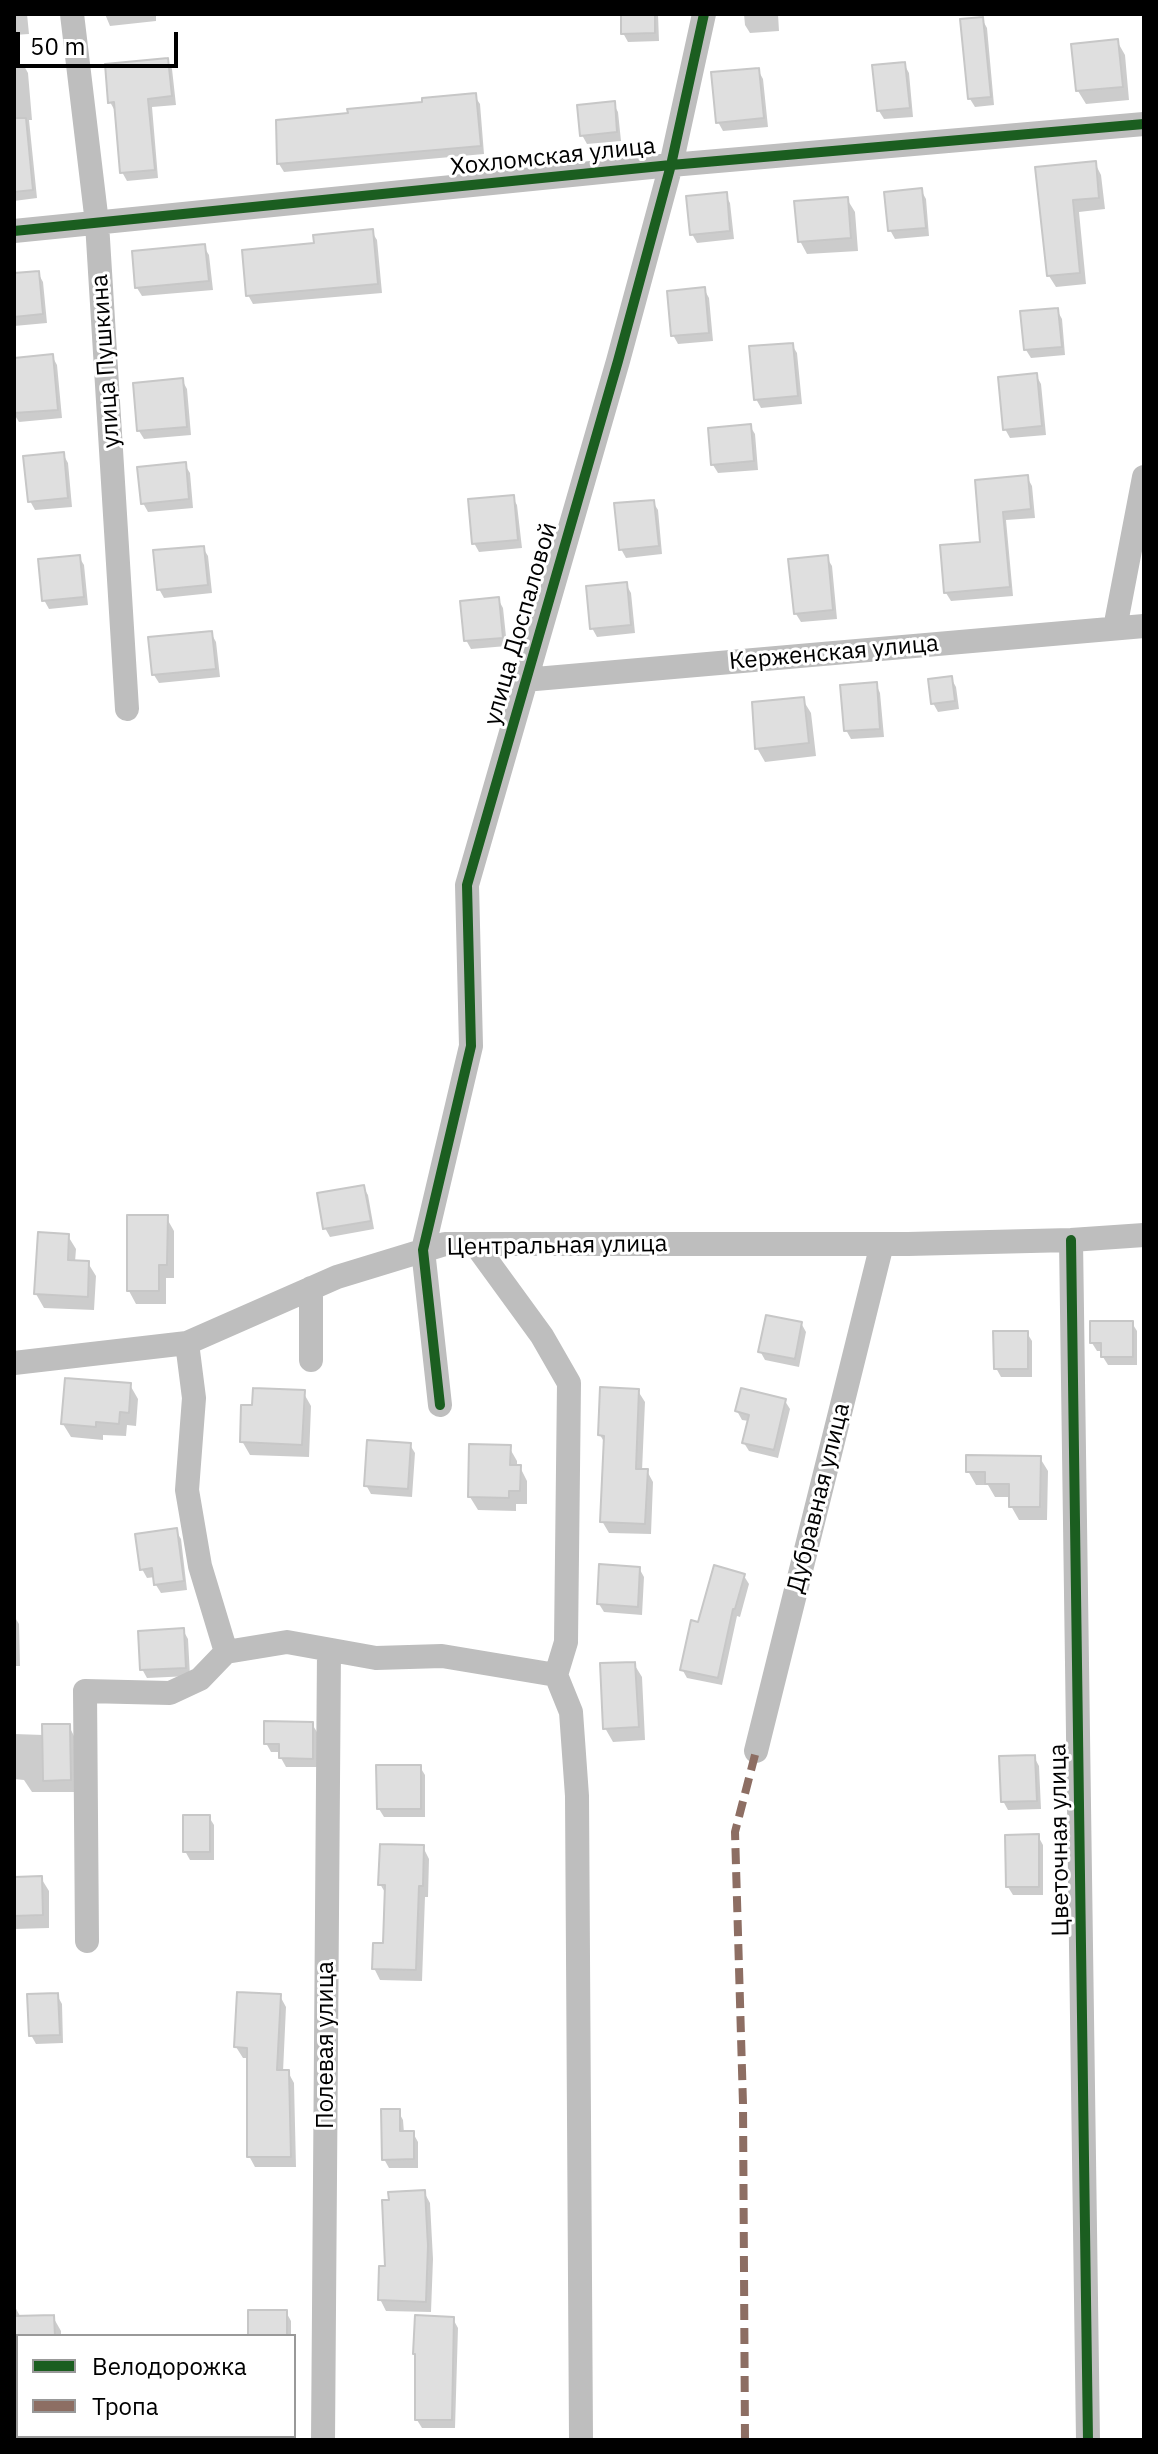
<!DOCTYPE html>
<html>
<head>
<meta charset="utf-8">
<style>
	body { margin:0 }
	#map { position:relative; width:1158px; height:2454px; overflow:hidden; background:#fff; font-family:"IBM Plex Sans",sans-serif }
	canvas { display:block }
	.frame { position:absolute; inset:0; border:16px solid #000; pointer-events:none }
	.legend { position:absolute; left:16px; top:2334px; width:280px; height:104px; box-sizing:border-box; background:#fff; border:2px solid #999; margin:0; padding:10px 14px; list-style:none; font-size:24px; color:#000 }
	.legend li { display:flex; align-items:center; gap:16px; height:40px }
	.legend b { width:40px; border:2px solid #999 }
	.scale { position:absolute; left:16px; top:32px; width:162px; height:36px; box-sizing:border-box; border:4px solid #000; border-top:0; padding-left:10px; font-size:24px; line-height:28px; white-space:nowrap; color:#000; -webkit-text-stroke:6px #fff; paint-order:stroke }
</style>
</head>
<body>
<div id="map">
<canvas width="1158" height="2454"></canvas>
<div class="frame"></div>
<ul class="legend">
<li><b style="height:10px;background:#1b5e20"></b>Велодорожка</li>
<li><b style="height:10px;background:#8d6e63"></b>Тропа</li>
</ul>
<div class="scale">50 m</div>
</div>
<script>
const ctx = document.querySelector('canvas').getContext('2d');
ctx.lineJoin = 'round';
function fillPath(path, color) {
  ctx.fillStyle = color;
  ctx.fill(path, 'evenodd');
}
function poly(rows) {
  const path = new Path2D();
  for (const r of rows) {
    path.moveTo(r[0], r[1]);
    for (let i = 2; i < r.length; i += 2) path.lineTo(r[i], r[i + 1]);
  }
  return path;
}
function trace(path, color, width, dash) {
  ctx.strokeStyle = color;
  ctx.lineWidth = width;
  ctx.lineCap = dash ? 'butt' : 'round';
  ctx.setLineDash(dash || []);
  ctx.stroke(path);
}
function label(font, color, halo, rows, align = 'center') {
  ctx.font = font + ' "IBM Plex Sans",sans-serif';
  ctx.lineWidth = 6;
  ctx.setLineDash([]);
  ctx.textBaseline = 'middle';
  ctx.strokeStyle = halo;
  ctx.fillStyle = color;
  for (const [text, x, y, turn = 0] of rows) {
    ctx.save();
    ctx.translate(x, y);
    ctx.rotate((+turn || 0) * Math.PI / 180);
    ctx.textAlign = isNaN(turn) ? turn : align;
    if (halo) ctx.strokeText(text, 0, 0);
    ctx.fillText(text, 0, 0);
    ctx.restore();
  }
}
fillPath(poly([
	[14,14,27,14,29,34,14,35],
	[105,14,156,14,156,21,110,26],
	[623,14,658,14,659,41,628,42,623,33],
	[744,14,778,14,779,31,750,33,745,25],
	[982,19,987,28,994,105,975,107,970,99],
	[1117,41,1125,55,1129,100,1086,104,1078,91],
	[167,60,172,69,176,105,152,107,158,178,127,181,122,172,115,111,110,102],
	[23,64,28,73,32,120,29,120,37,198,14,201,14,65],
	[904,64,909,73,913,117,884,119,879,111],
	[758,70,763,79,768,127,723,131,718,122],
	[474,95,480,104,484,154,284,172,279,164,350,115],
	[613,103,618,112,621,141,587,144,582,135],
	[1095,163,1101,175,1105,209,1079,212,1086,284,1056,287,1049,276,1038,168],
	[921,190,926,199,929,236,895,239,890,230],
	[725,194,730,203,734,239,697,243,692,234],
	[847,199,855,212,858,251,807,254,800,241],
	[372,232,377,240,382,293,253,304,248,295,316,245],
	[204,247,209,255,213,290,142,296,137,288],
	[38,273,43,282,47,323,14,326,14,275],
	[704,289,709,298,713,341,678,344,673,335],
	[1057,310,1062,319,1065,355,1031,358,1026,350],
	[792,345,797,353,802,404,761,408,756,399],
	[52,356,57,365,62,418,19,422,14,414,14,360],
	[1036,375,1041,384,1046,435,1010,438,1005,429],
	[182,380,187,389,191,435,144,439,139,431],
	[750,426,755,434,758,470,718,473,713,465,710,429],
	[63,454,68,463,72,507,35,510,30,501],
	[185,465,190,473,193,508,148,512,143,503],
	[1027,477,1032,486,1035,518,1006,520,1013,596,951,601,946,593,983,543,977,482],
	[512,497,517,505,522,548,479,552,474,543],
	[653,502,658,510,662,554,626,558,621,549],
	[203,548,208,556,212,593,164,598,159,589],
	[79,557,84,565,88,605,49,609,44,600],
	[827,558,832,566,837,619,801,622,796,614],
	[626,584,631,593,635,633,597,637,592,628],
	[498,599,503,608,507,646,471,649,466,640],
	[211,633,216,642,220,677,159,683,154,675],
	[951,678,956,687,959,709,938,712,933,703],
	[876,684,880,693,884,737,851,739,846,730],
	[803,700,811,713,816,756,765,762,757,748],
	[363,1187,368,1195,374,1229,330,1237,325,1228],
	[166,1217,174,1231,174,1278,166,1278,166,1304,136,1304,129,1291],
	[68,1236,76,1249,75,1262,88,1263,96,1276,94,1310,44,1308,36,1294],
	[801,1323,806,1332,799,1367,765,1360,760,1351],
	[1132,1323,1137,1331,1137,1365,1108,1365,1103,1357,1103,1351,1097,1351,1092,1343],
	[1027,1333,1032,1341,1032,1377,1001,1377,996,1368],
	[130,1385,138,1399,136,1426,127,1425,126,1436,103,1435,103,1440,71,1437,63,1424],
	[638,1391,645,1402,642,1471,647,1471,653,1482,651,1534,609,1533,602,1521,606,1445,600,1435],
	[303,1392,311,1406,309,1457,250,1455,242,1441,254,1407],
	[785,1401,790,1409,778,1458,749,1451,744,1443,749,1421,742,1420,737,1411],
	[410,1445,415,1453,412,1497,371,1494,366,1485],
	[509,1447,517,1461,517,1467,520,1467,527,1481,527,1504,516,1504,516,1511,478,1510,470,1497],
	[1040,1458,1048,1471,1047,1520,1019,1520,1011,1506,1011,1497,995,1497,988,1485,976,1485,968,1471],
	[176,1531,181,1539,187,1590,161,1593,156,1585,155,1577,147,1578,142,1569],
	[639,1568,644,1577,642,1615,604,1612,599,1604],
	[744,1576,749,1584,740,1617,737,1616,722,1685,687,1678,682,1669,700,1624],
	[14,1616,19,1624,20,1666,14,1666],
	[183,1630,188,1639,190,1676,147,1678,142,1669],
	[634,1664,642,1677,645,1740,613,1742,605,1728],
	[312,1724,317,1732,317,1767,286,1767,281,1758,281,1752,271,1752,266,1743],
	[69,1726,75,1738,76,1792,32,1792,24,1780,14,1779,14,1734,44,1735],
	[1034,1757,1039,1766,1041,1809,1008,1810,1003,1801],
	[420,1767,425,1775,425,1817,384,1817,379,1809],
	[209,1817,214,1825,214,1860,190,1860,185,1851],
	[1038,1836,1043,1845,1043,1895,1013,1895,1008,1887],
	[423,1847,429,1859,428,1897,425,1897,422,1981,380,1980,374,1968,384,1945,386,1894,380,1884],
	[41,1878,49,1891,49,1928,14,1929,14,1879],
	[57,1995,62,2004,63,2043,36,2044,31,2035],
	[280,1996,286,2007,283,2072,288,2072,294,2083,296,2167,255,2167,249,2156,249,2058,243,2058,236,2047],
	[398,2111,403,2120,404,2133,413,2133,418,2142,418,2168,389,2168,384,2159],
	[424,2192,430,2203,433,2259,431,2312,386,2311,380,2299,387,2268],
	[14,2305,21,2318,53,2317,61,2331,61,2336,18,2336,18,2362,14,2362],
	[286,2312,291,2321,291,2336,250,2336],
	[453,2319,458,2328,455,2428,422,2428,417,2420,417,2357,415,2354],
	[249,2436,283,2436,283,2440,249,2440]
]), '#0003');
const building = poly([
	[621,14,655,14,655,33,621,34,621,14],
	[983,17,991,97,968,99,960,19,983,17],
	[1118,39,1123,87,1076,91,1071,44,1118,39],
	[168,58,172,96,148,99,155,170,120,173,114,102,108,103,105,64,168,58],
	[905,62,910,108,877,111,872,65,905,62],
	[759,68,764,118,716,123,711,72,759,68],
	[476,93,481,146,277,164,276,120,348,113,347,109,422,102,422,98,476,93],
	[615,101,617,132,580,136,577,105,615,101],
	[14,118,26,118,33,190,14,192,14,118],
	[1096,161,1099,198,1073,200,1080,273,1047,276,1035,167,1096,161],
	[922,188,926,228,888,231,884,192,922,188],
	[727,192,730,231,690,235,686,196,727,192],
	[848,197,851,238,798,242,794,201,848,197],
	[373,229,378,284,246,296,242,250,314,243,313,235,373,229],
	[205,244,209,281,135,288,132,251,205,244],
	[39,271,43,314,14,317,14,273,39,271],
	[705,287,709,333,671,336,667,291,705,287],
	[1058,308,1062,347,1024,350,1020,311,1058,308],
	[793,343,798,396,754,400,749,346,793,343],
	[53,354,58,410,14,413,14,358,53,354],
	[1037,373,1042,426,1003,430,998,377,1037,373],
	[183,378,187,427,137,431,133,383,183,378],
	[751,424,754,461,711,465,708,428,751,424],
	[64,452,68,498,28,502,23,456,64,452],
	[186,462,189,499,141,504,137,467,186,462],
	[1028,475,1031,509,1003,512,1010,587,944,593,940,545,980,542,975,480,1028,475],
	[514,495,518,540,472,544,468,499,514,495],
	[654,500,659,546,619,550,614,503,654,500],
	[204,546,208,585,157,590,153,550,204,546],
	[80,555,84,597,42,601,38,559,80,555],
	[828,555,833,610,794,614,788,559,828,555],
	[627,582,631,625,590,629,586,586,627,582],
	[499,597,503,638,464,641,460,601,499,597],
	[212,631,216,669,152,675,148,637,212,631],
	[952,676,955,701,931,704,928,679,952,676],
	[877,682,880,729,844,731,840,685,877,682],
	[804,697,809,743,755,749,752,702,804,697],
	[364,1185,371,1221,323,1229,317,1193,364,1185],
	[127,1215,168,1215,167,1265,159,1265,159,1291,127,1291,127,1215],
	[38,1232,69,1234,68,1260,89,1261,88,1297,34,1294,38,1232],
	[766,1315,802,1322,795,1359,758,1352,766,1315],
	[1090,1321,1133,1321,1133,1357,1101,1357,1101,1343,1090,1343,1090,1321],
	[993,1331,1028,1331,1028,1369,994,1369,993,1331],
	[65,1378,131,1383,129,1413,120,1412,119,1424,96,1422,96,1427,61,1424,65,1378],
	[600,1387,639,1389,636,1469,648,1469,645,1524,600,1522,604,1436,598,1435,600,1387],
	[253,1388,305,1390,302,1445,240,1442,241,1405,252,1405,253,1388],
	[741,1388,786,1399,774,1450,742,1443,749,1415,735,1411,741,1388],
	[367,1440,411,1443,408,1489,364,1486,367,1440],
	[469,1444,511,1445,510,1465,521,1465,520,1491,509,1491,509,1498,468,1497,469,1444],
	[966,1455,1041,1456,1040,1507,1009,1507,1009,1484,985,1484,985,1472,966,1472,966,1455],
	[177,1528,184,1581,154,1585,152,1568,140,1570,135,1534,177,1528],
	[599,1564,640,1567,638,1607,597,1604,599,1564],
	[714,1565,745,1574,735,1609,733,1609,718,1678,680,1670,691,1620,698,1622,714,1565],
	[184,1628,186,1668,140,1670,138,1631,184,1628],
	[635,1662,639,1727,603,1729,600,1663,635,1662],
	[264,1721,313,1722,313,1759,279,1758,279,1744,264,1744,264,1721],
	[42,1724,70,1724,71,1780,43,1781,42,1724],
	[1035,1755,1037,1801,1001,1802,999,1756,1035,1755],
	[376,1765,421,1765,421,1809,377,1809,376,1765],
	[183,1815,210,1815,210,1852,183,1852,183,1815],
	[1039,1834,1039,1887,1006,1887,1005,1835,1039,1834],
	[380,1844,424,1845,423,1886,419,1886,416,1970,372,1969,373,1943,383,1943,385,1885,378,1885,380,1844],
	[42,1876,43,1915,14,1916,14,1877,42,1876],
	[237,1992,281,1994,277,2070,289,2070,291,2157,247,2157,247,2048,234,2047,237,1992],
	[58,1993,60,2035,29,2036,27,1994,58,1993],
	[381,2109,400,2109,400,2131,414,2131,414,2159,382,2160,381,2109],
	[425,2190,428,2246,426,2302,378,2300,379,2266,385,2266,382,2200,389,2200,388,2192,425,2190],
	[248,2310,287,2310,287,2336,248,2336,248,2310],
	[54,2315,55,2336,14,2336,14,2316,54,2315],
	[415,2315,454,2317,452,2420,415,2420,415,2354,413,2354,415,2315]
]);
fillPath(building, '#dfdfdf');
trace(building, '#c7c7c7', 2);
trace(poly([
	[72,14,97,223,127,709],
	[14,231,671,165,1144,124],
	[1115,628,1144,477],
	[524,680,1144,626],
	[1071,1240,1088,2440],
	[187,1343,194,1398,187,1490,200,1566,226,1652,287,1642,376,1658,442,1656,556,1675,566,1642,569,1383,542,1336,475,1244],
	[311,1360,311,1288],
	[14,1363,187,1343,337,1277,445,1244,908,1244,1071,1240,1144,1235],
	[440,1405,423,1250,471,1046,467,885,618,361,671,165,704,14],
	[556,1675,571,1712,577,1796,581,2440],
	[756,1751,882,1244],
	[87,1941,85,1691,170,1693,200,1679,226,1652],
	[323,2440,329,1650]
]), '#bebebe', 24);
trace(poly([
	[745,2440,743,2104,735,1832,756,1751]
]), '#8d6e63', 8, [16, 8]);
trace(poly([
	[14,231,671,165,1144,124],
	[1071,1240,1088,2440],
	[440,1405,423,1250,471,1046,467,885,618,361,671,165,704,14]
]), '#1b5e20', 10);
label('24px', '#000', '#fff', [
	["Хохломская улица",553,157,-6],
	["улица Пушкина",106,361,-94],
	["улица Доспаловой",521,624,-74],
	["Керженская улица",834,653,-5],
	["Центральная улица",557,1246,-1],
	["Дубравная улица",819,1498,-76],
	["Цветочная улица",1060,1840,-91],
	["Полевая улица",326,2045,-90]
]);
</script>
</body>
</html>
